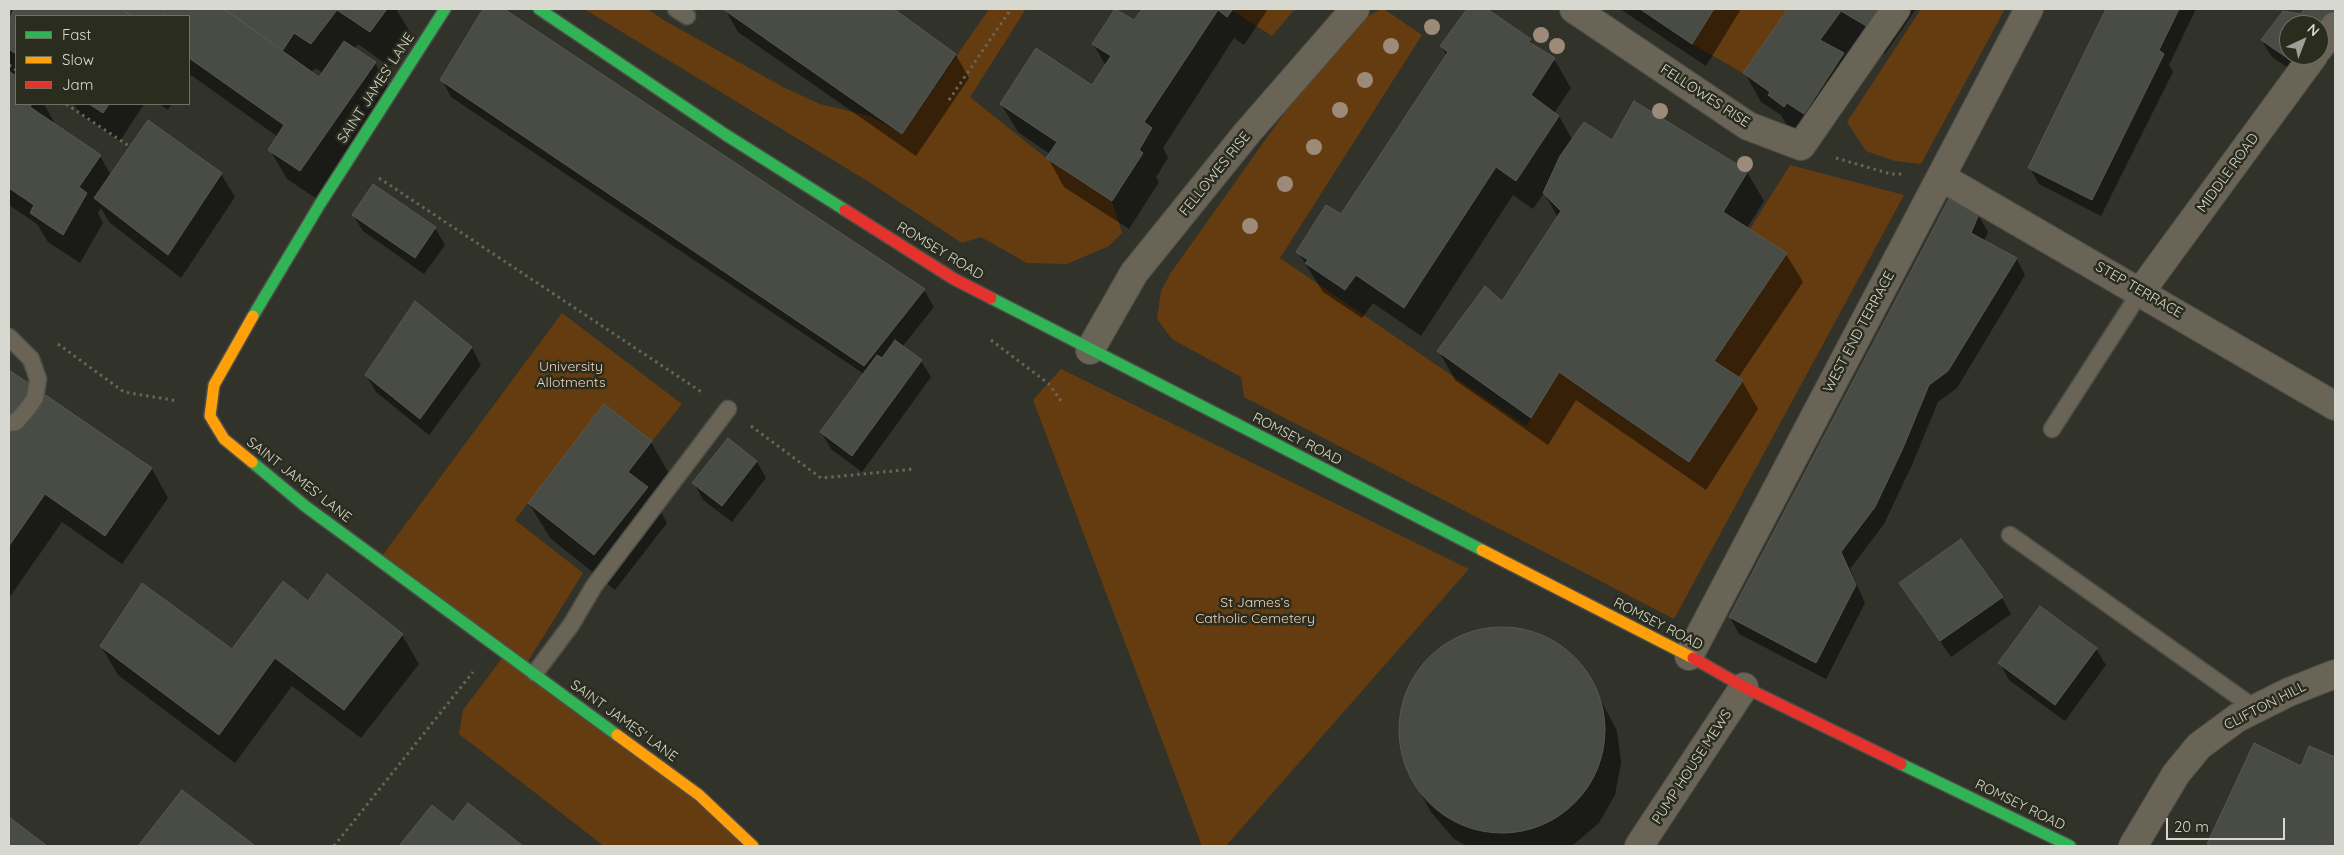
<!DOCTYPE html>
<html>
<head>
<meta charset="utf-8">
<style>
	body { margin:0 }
	#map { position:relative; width:2344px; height:855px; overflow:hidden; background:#31322a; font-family:Quicksand,sans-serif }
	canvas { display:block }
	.frame { position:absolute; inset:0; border:10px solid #d7d8cf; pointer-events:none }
	.legend { position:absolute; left:15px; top:15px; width:175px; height:90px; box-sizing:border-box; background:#2a2c1e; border:1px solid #6f7165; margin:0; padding:6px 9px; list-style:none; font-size:15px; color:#d7d8cf }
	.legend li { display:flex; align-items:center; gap:10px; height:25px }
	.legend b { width:25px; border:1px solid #6f7165 }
	.north { position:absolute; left:2279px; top:15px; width:50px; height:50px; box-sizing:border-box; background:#2a2c1e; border:1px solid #6f7165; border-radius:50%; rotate:43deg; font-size:14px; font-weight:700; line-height:20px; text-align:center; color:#d7d8cf }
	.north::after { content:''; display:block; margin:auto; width:18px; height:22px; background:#9d9e95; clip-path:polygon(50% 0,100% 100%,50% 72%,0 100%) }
	.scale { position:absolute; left:2166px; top:818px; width:119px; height:22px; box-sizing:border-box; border:2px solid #d7d8cf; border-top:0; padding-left:6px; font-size:15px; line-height:18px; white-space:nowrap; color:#d7d8cf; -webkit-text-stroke:4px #2a2c1e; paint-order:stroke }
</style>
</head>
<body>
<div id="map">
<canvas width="2344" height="855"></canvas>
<div class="frame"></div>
<ul class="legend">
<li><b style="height:6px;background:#30b455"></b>Fast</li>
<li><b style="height:6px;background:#ff9f0a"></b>Slow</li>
<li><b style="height:6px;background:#e5322d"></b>Jam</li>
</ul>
<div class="north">N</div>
<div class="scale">20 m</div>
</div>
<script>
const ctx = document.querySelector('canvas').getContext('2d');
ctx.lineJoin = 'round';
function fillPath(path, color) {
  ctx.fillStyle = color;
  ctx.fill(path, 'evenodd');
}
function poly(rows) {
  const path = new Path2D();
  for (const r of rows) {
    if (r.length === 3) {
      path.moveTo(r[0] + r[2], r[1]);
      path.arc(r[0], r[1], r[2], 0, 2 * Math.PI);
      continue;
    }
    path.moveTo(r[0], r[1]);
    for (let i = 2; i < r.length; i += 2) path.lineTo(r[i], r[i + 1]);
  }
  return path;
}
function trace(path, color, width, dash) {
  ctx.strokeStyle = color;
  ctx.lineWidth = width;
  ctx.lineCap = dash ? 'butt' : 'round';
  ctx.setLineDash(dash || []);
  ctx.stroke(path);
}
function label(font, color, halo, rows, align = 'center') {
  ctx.font = font + ' Quicksand,sans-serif';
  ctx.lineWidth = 5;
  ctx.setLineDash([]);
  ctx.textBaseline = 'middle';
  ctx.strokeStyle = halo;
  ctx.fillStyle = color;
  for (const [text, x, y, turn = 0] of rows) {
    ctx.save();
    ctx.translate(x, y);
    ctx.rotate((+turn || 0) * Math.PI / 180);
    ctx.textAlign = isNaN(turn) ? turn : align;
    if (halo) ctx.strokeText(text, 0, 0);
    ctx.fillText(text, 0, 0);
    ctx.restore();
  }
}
fillPath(poly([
	[584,9,647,9,667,22,783,87,820,104,870,116,902,134,989,9,1026,9,970,97,1046,158,1112,201,1122,233,1109,246,1067,264,1027,263,981,237,962,243,869,182],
	[1233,9,1295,9,1272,36,1232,10],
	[1381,9,1384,9,1422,35,1280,258,1526,426,1559,372,1689,462,1743,380,1714,361,1787,253,1750,229,1790,165,1904,195,1674,619,1244,397,1241,377,1172,339,1157,319,1161,291,1170,274,1317,67,1354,24],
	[1714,9,1788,9,1743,73,1692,44],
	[1921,9,2005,9,1921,164,1895,161,1866,151,1847,122],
	[562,313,682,404,652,441,604,404,515,520,583,573,525,666,753,846,604,846,459,734,463,710,506,653,379,560],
	[1061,369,1469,569,1226,846,1202,846,1033,400]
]), '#653c0f');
fillPath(poly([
	[17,9,396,9,413,37,390,67,358,44,354,49,375,63,391,92,317,199,287,179,270,150,278,137,191,75,189,78,189,16,16,16,16,104,44,104,54,122,53,124,100,156,111,175,221,174,235,197,181,278,109,222,101,208,98,213,103,223,80,263,48,242,37,224,9,205,9,23],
	[315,68,323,73,319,79,311,73],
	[485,9,502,9,924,290,934,307,902,347,921,361,931,377,862,472,831,449,821,432,864,374,451,97,442,80],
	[725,9,892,9,956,55,969,78,916,156,738,32],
	[1116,9,1135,22,1141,12,1137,9,1268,9,1244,45,1234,38,1163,148,1168,158,1156,177,1159,182,1129,229,1064,187,1048,158,1050,154,1018,132,1001,104,1092,87,1106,66,1093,44],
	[1468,9,1485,9,1530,40,1534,47,1554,59,1571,88,1554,113,1559,116,1573,141,1612,142,1634,103,1747,172,1764,201,1747,228,1786,254,1803,282,1738,378,1742,381,1758,409,1706,490,1576,400,1548,445,1455,380,1439,351,1502,303,1558,218,1544,193,1533,209,1513,195,1421,336,1373,303,1362,318,1323,292,1298,252,1342,215,1447,56,1441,46],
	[1620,9,1741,9,1706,66],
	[1790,9,1916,9,1885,54,1858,39,1845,57,1860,83,1821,142,1803,131,1801,135,1786,124,1781,115,1761,102,1745,73],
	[2107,9,2196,9,2169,65,2173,72,2101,216,2039,184,2030,168],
	[2306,9,2335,9,2335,40,2306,80,2272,57,2262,41,2301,16],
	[2289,25,2319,25,2319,55,2289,55],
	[74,104,144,104,120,141,80,114],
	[160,104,172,104,168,110],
	[353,215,435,228,445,245,424,274,363,231],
	[1978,215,1988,232,1984,241,2016,258,2025,275,1957,388,1938,402,1912,465,1884,524,1850,569,1865,603,1826,679,1739,634,1730,617],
	[415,303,472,348,481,365,429,435,376,392,366,375],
	[9,371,152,469,168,498,122,564,62,522,9,598],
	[728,439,757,462,766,478,732,522,703,500,694,483],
	[651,442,671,477,654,500,667,523,615,590,550,538,529,503],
	[1901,583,2002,598,2011,614,1951,657],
	[308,603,402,635,419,664,361,738,292,686,235,763,118,675,101,646,232,651],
	[1497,627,1532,632,1563,648,1586,672,1617,731,1621,763,1615,795,1599,823,1572,846,1467,846,1454,839,1431,812,1414,782,1402,749,1400,714,1412,681,1433,654,1463,635],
	[2096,649,2106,665,2065,721,2009,680,2000,663],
	[2310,747,2335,759,2335,846,2209,846,2208,844,2301,768],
	[182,792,254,846,140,846],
	[469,804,521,846,400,846,432,806,453,824],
	[9,818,45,846,9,846]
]), '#0007');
const building = poly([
	[15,9,121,9,131,16,16,16,16,54,9,49,9,20,15,9],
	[121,9,167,9,162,16,131,16,121,9],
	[167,9,224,9,319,77,344,41,376,62,300,171,268,150,284,125,189,58,189,16,162,16,167,9],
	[224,9,387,9,370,32,337,10,311,44,294,33,283,50,224,9],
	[483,9,504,9,925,289,864,366,440,80,483,9],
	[723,9,894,9,956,54,902,134,723,9],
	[1115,9,1134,20,1142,9,1233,9,1227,17,1218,10,1144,122,1152,128,1139,150,1143,153,1112,201,1046,158,1057,142,1000,104,1036,48,1092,85,1111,56,1092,44,1115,9],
	[1467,9,1487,9,1531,39,1529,42,1555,58,1531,95,1559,116,1516,181,1496,167,1404,308,1356,275,1345,290,1305,263,1308,260,1296,252,1326,205,1341,214,1448,52,1440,46,1467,9],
	[1640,9,1714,9,1692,44,1640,9],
	[1788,9,1880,9,1868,27,1841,11,1820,40,1844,53,1804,114,1787,103,1784,107,1768,95,1770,92,1743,73,1788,9],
	[2106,9,2179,9,2159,50,2164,54,2092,200,2028,168,2106,9],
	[2304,9,2335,9,2335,11,2319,33,2319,25,2289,25,2289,55,2303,55,2296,64,2261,40,2283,11,2301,14,2304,9],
	[9,71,16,76,16,104,32,104,30,107,101,155,79,187,87,193,63,235,30,213,34,205,9,188,9,71],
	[1634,101,1748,171,1723,212,1787,253,1714,361,1743,380,1689,462,1559,372,1531,418,1437,351,1485,286,1502,301,1561,211,1543,193,1560,156,1584,122,1612,140,1634,101],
	[89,104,109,104,103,113,89,104],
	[148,120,222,173,168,255,94,198,148,120],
	[373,184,436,227,415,258,352,215,373,184],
	[1949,199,1979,214,1971,233,2017,258,1948,371,1929,385,1903,448,1875,507,1841,552,1856,585,1816,663,1729,617,1949,199],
	[415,301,472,347,420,419,365,375,415,301],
	[895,340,922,360,852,456,820,432,877,355,882,358,895,340],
	[9,370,152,468,105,536,45,494,9,546,9,370],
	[604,404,652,441,628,472,648,487,594,555,528,503,604,404],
	[728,438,757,461,722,506,692,483,728,438],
	[1961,539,2003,597,1940,641,1899,583,1961,539],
	[327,574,403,634,344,710,275,658,219,735,100,646,142,583,232,649,283,581,308,601,327,574],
	[2040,606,2097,648,2055,705,1998,663,2040,606],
	[1502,730,103],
	[2254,743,2301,766,2309,746,2335,757,2335,846,2211,846,2207,844,2254,743],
	[182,790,254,845,253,846,138,846,182,790],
	[468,803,523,846,399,846,432,805,453,822,468,803],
	[9,817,47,846,9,846,9,817]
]);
fillPath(building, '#494b45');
trace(building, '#565852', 1);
const lane = poly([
	[676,9,687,16],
	[9,337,31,359,38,379,35,398,28,408,16,422,9,423],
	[2052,429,2141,291],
	[2010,535,2256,709],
	[535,673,571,625,594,586,728,409]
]);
const street = poly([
	[1574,9,1748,126,1801,146,1896,9],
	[2319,48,2335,26],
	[1941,177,2335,406],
	[2141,291,2314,55],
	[1090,350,1134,273,1247,133,1355,9],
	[1689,656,2029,9],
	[1639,846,1744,687],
	[2133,846,2176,774,2199,746,2237,718,2289,692,2335,674]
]);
const fast = poly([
	[539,9,726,135,845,210],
	[991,298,1482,550],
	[253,316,320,204,445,9],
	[252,462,305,506,617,735],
	[1901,764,2070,846]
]);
const slow = poly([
	[252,462,224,439,210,416,214,385,253,316],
	[1482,550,1693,658],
	[617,735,699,795,753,846]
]);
const jam = poly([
	[845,210,954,279,991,298],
	[1693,658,1744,687,1901,764]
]);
trace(lane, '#4e4f49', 19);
trace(street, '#4e4f49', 30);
trace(fast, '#4e4f49', 14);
trace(slow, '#4e4f49', 14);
trace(jam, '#4e4f49', 14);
trace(poly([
	[9,65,16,70],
	[949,100,1011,9],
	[66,104,129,146],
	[1836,158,1891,174,1903,174],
	[379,178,703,393],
	[991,340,1049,384,1061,401],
	[58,344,124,392,178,401],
	[751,426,821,478,915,469],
	[334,846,473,672]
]), '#68655a', 3, [2.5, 4]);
trace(lane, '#696456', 16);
trace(street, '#696456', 28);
trace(fast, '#30b455', 11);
trace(slow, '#ff9f0a', 11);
trace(jam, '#e5322d', 11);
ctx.fillStyle = '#9c8b79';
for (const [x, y] of [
	[1432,27],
	[1541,35],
	[1391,46],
	[1557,46],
	[1365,80],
	[1340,110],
	[1660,111],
	[1314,147],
	[1745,164],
	[1285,184],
	[1250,226]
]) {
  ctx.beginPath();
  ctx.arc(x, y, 8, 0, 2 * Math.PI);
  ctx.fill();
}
label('14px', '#d7d8cf', '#2a2c1e', [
	["SAINT JAMES' LANE",376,88,-57],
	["FELLOWES RISE",1705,96,33],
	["MIDDLE ROAD",2228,173,-54],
	["FELLOWES RISE",1215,174,-51],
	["ROMSEY ROAD",940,251,31],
	["STEP TERRACE",2139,290,30],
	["WEST END TERRACE",1859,332,-62],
	["ROMSEY ROAD",1297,439,27],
	["SAINT JAMES' LANE",299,480,38],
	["ROMSEY ROAD",1658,624,27],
	["CLIFTON HILL",2265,706,-27],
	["SAINT JAMES' LANE",624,721,36],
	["PUMP HOUSE MEWS",1692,767,-57],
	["ROMSEY ROAD",2020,805,26]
]);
label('14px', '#f4d3ba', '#2a2c1e', [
	["University",571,367],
	["Allotments",571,383],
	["St James’s",1255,603],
	["Catholic Cemetery",1255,619]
]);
</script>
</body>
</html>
